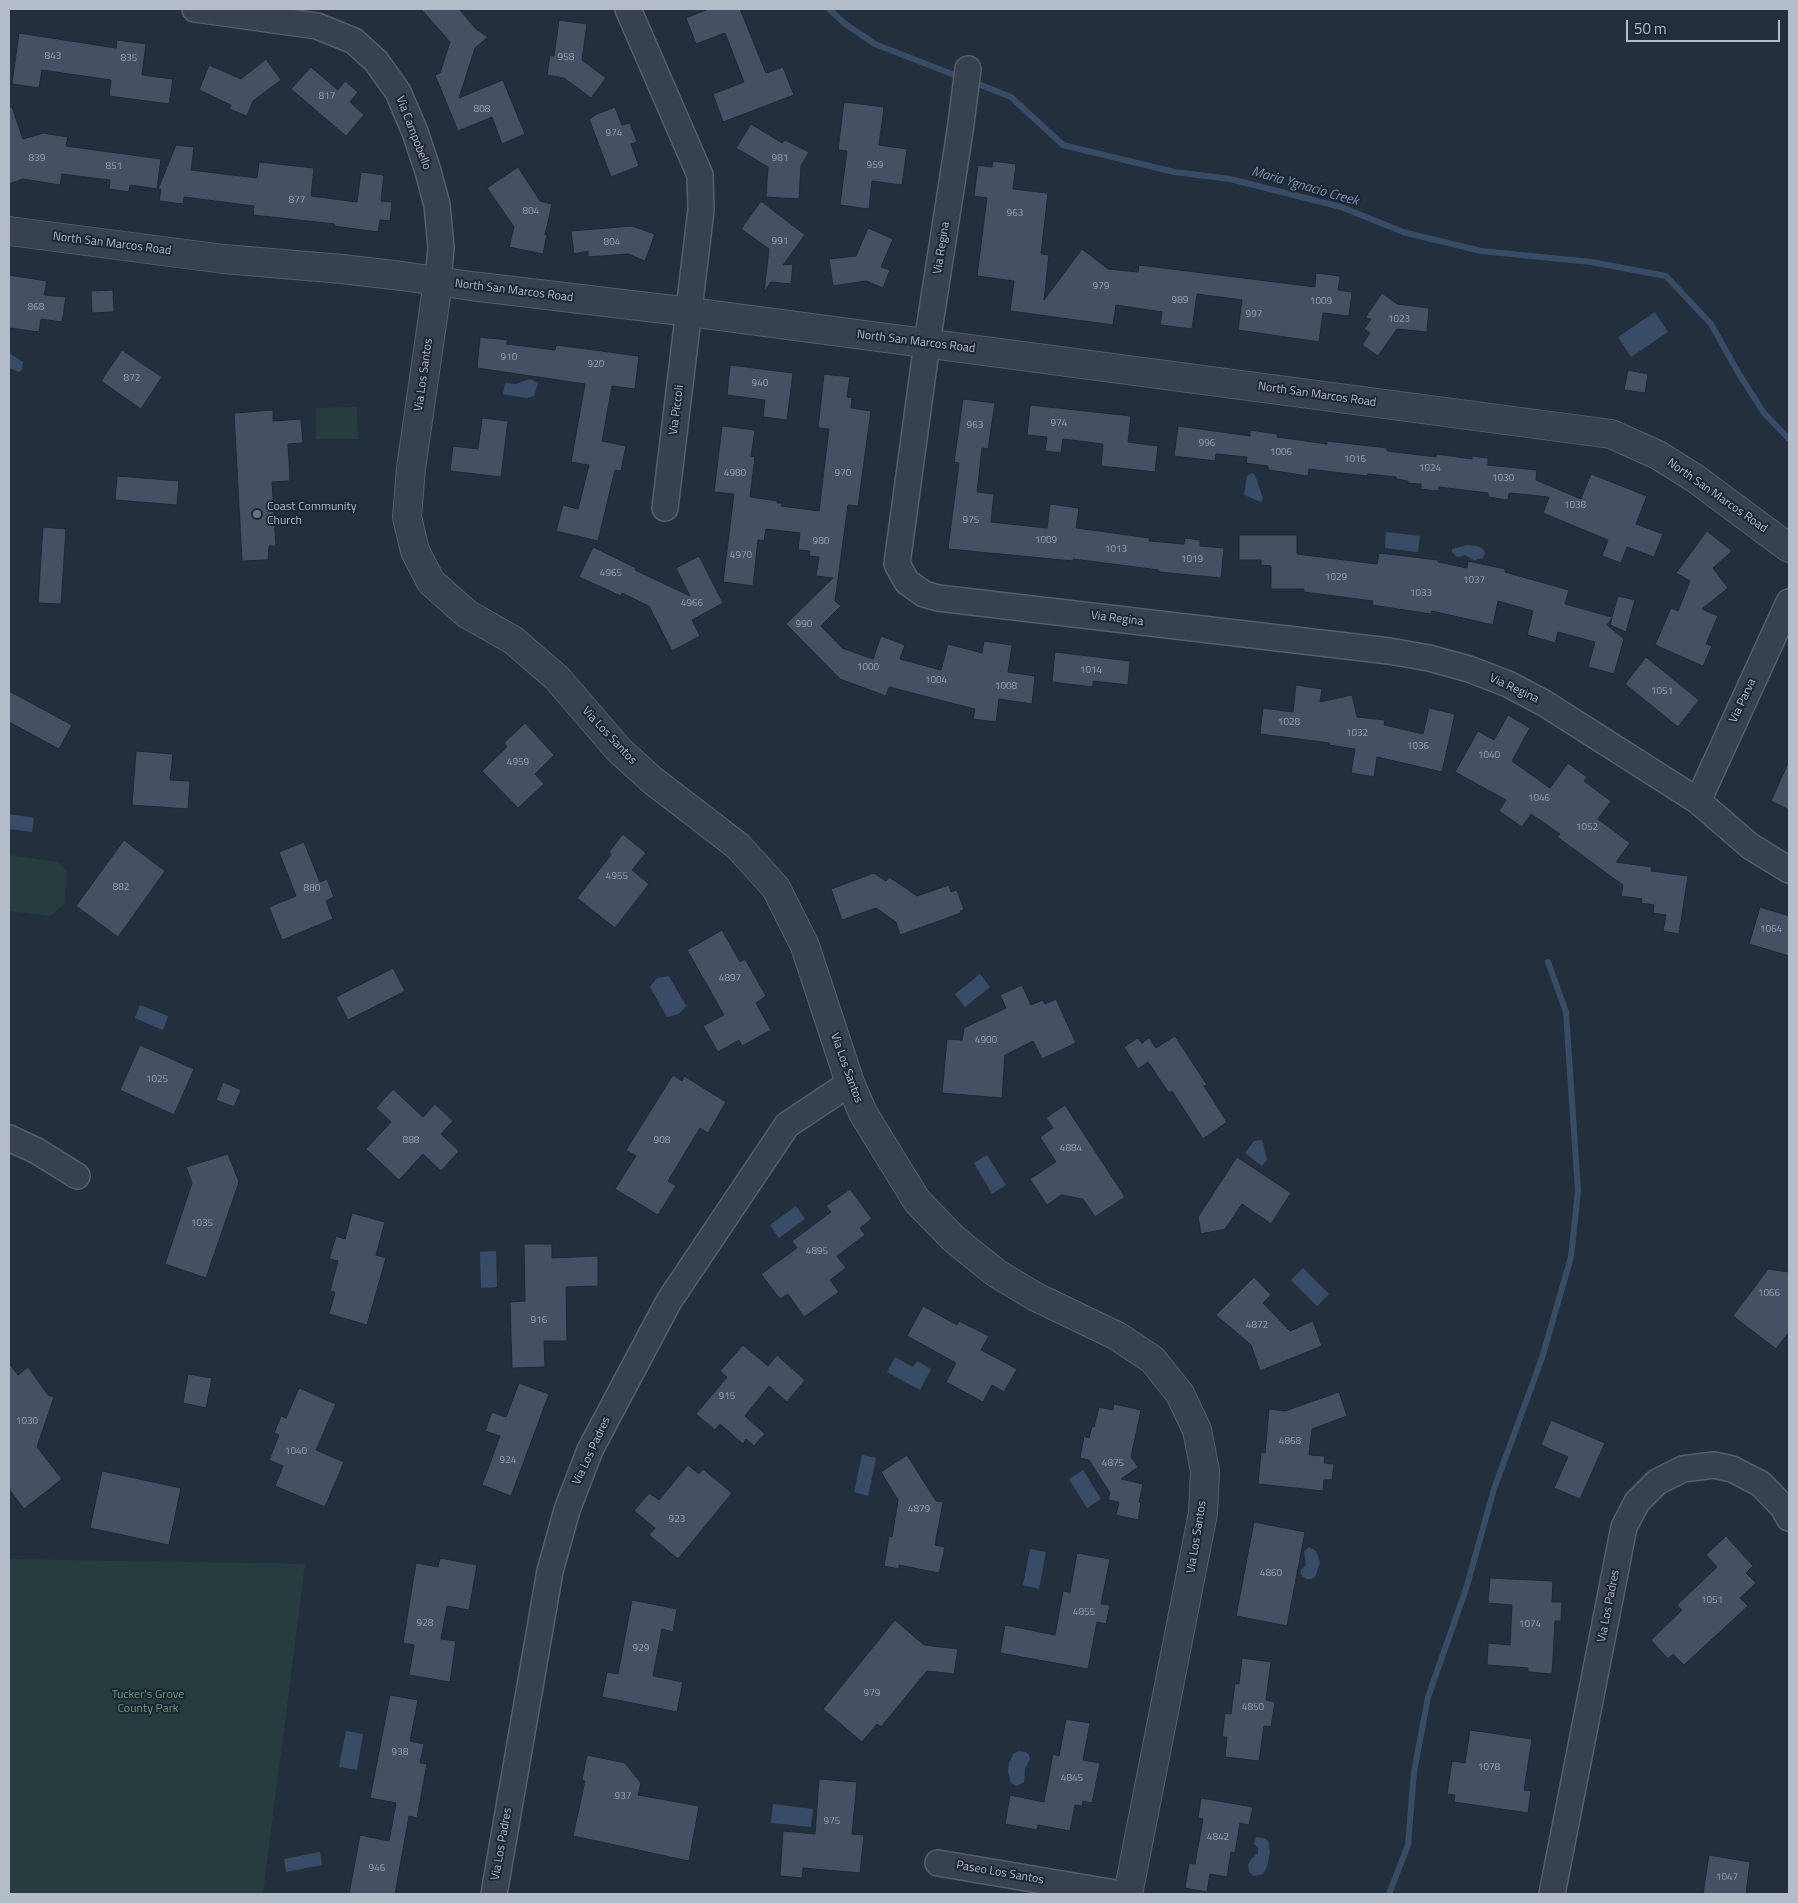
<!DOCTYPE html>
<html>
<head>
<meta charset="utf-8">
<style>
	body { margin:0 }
	#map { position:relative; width:1798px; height:1903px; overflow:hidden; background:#242f3e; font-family:"Titillium Web",sans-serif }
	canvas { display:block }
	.frame { position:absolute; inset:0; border:10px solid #b4bcc9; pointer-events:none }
	.scale { position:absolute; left:1626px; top:20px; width:154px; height:22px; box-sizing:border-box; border:2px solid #b4bcc9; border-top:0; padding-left:6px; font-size:15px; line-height:18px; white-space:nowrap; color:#b4bcc9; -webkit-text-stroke:4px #1d2633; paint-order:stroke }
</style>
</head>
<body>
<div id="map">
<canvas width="1798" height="1903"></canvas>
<div class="frame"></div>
<div class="scale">50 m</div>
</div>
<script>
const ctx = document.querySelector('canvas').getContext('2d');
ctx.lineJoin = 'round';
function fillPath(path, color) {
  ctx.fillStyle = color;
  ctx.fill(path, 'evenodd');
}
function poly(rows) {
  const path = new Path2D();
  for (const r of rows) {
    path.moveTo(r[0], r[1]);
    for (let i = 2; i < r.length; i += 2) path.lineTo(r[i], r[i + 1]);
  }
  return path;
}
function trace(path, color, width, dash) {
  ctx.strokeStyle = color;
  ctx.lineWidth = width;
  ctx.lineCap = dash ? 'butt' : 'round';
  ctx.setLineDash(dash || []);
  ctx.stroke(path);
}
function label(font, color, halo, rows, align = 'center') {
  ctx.font = font + ' "Titillium Web",sans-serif';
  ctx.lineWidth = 4;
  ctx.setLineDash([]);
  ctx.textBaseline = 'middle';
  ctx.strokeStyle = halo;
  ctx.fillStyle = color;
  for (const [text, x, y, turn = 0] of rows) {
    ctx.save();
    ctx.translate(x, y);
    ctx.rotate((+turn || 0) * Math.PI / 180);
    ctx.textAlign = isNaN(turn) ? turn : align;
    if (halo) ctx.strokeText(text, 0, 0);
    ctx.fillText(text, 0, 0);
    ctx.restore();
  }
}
fillPath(poly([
	[357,407,358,439,316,439,316,408],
	[9,855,58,862,67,871,64,904,50,916,9,911],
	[9,1559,305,1564,263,1894,9,1894]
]), '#263c3f');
fillPath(poly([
	[1655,312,1668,332,1631,357,1618,337],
	[9,353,23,362,22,370,19,372,9,368],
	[530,379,538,383,534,396,527,398,503,394,505,383,516,384],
	[1252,473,1255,475,1263,499,1261,502,1244,495,1247,476],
	[1386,532,1420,536,1418,552,1385,548],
	[1467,545,1477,546,1482,548,1485,553,1483,558,1474,560,1465,555,1457,557,1452,552,1452,549],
	[9,814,34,818,32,832,9,829],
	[980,974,990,987,965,1007,955,994],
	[669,976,686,1006,679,1014,667,1017,650,987,657,978],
	[140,1005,168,1016,163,1030,135,1018],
	[1262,1140,1267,1160,1262,1166,1245,1153,1254,1141],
	[987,1155,1006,1185,992,1194,974,1163],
	[796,1206,805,1219,779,1238,770,1225],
	[496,1251,497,1287,481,1288,480,1252],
	[1303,1268,1329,1294,1317,1306,1291,1280],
	[895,1357,913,1367,917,1361,931,1369,920,1390,887,1372],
	[862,1455,876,1458,868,1496,854,1492],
	[1083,1470,1101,1499,1087,1508,1069,1479],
	[1309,1547,1316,1551,1320,1562,1315,1577,1311,1579,1306,1579,1300,1574,1301,1570,1306,1565,1304,1551],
	[1030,1549,1046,1552,1039,1589,1023,1585],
	[346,1731,363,1734,357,1770,339,1767],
	[1018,1751,1026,1752,1029,1755,1030,1759,1025,1769,1024,1782,1017,1786,1011,1783,1008,1772,1009,1763,1013,1754],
	[773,1804,813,1809,811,1827,771,1823],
	[1256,1837,1264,1838,1268,1841,1270,1852,1267,1867,1263,1874,1254,1876,1249,1872,1248,1865,1251,1859,1258,1853,1258,1847,1254,1844],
	[320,1852,322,1865,286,1872,284,1859]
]), '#394c67');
trace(poly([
	[829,9,844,23,875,44,962,78],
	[971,81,1011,97,1063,145,1174,172,1230,179,1341,207,1403,232,1481,251,1591,262,1666,276,1711,324,1739,374,1764,413,1789,439],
	[1389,1894,1408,1845,1414,1772,1428,1697,1466,1589,1494,1489,1542,1358,1571,1257,1578,1191,1566,1012,1548,962]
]), '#394c67', 6);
const building = poly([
	[421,9,459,9,476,29,488,37,475,48,459,98,503,80,525,134,502,144,492,117,458,131,435,75,440,73,450,42,421,9],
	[708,9,740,9,766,73,783,67,794,95,723,122,713,94,744,82,725,33,696,44,686,18,708,9],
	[559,20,587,24,582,60,606,78,591,98,564,78,547,75,550,55,554,56,559,20],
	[19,33,116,48,117,40,146,44,142,75,173,79,169,104,109,96,111,80,42,70,39,88,12,84,19,33],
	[266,59,281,80,253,101,247,116,229,109,231,105,199,90,209,65,241,79,266,59],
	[311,67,338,90,345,81,358,92,350,102,364,115,346,136,291,89,311,67],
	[844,102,884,107,879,145,907,149,902,185,872,181,869,209,840,205,847,151,838,150,844,102],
	[9,107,12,107,23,139,43,133,68,137,66,146,161,159,157,189,130,185,129,192,109,189,110,180,62,174,60,185,23,179,9,184,9,107],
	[615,107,622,125,630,123,637,142,631,144,639,166,611,177,589,119,597,114,615,107],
	[751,124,782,143,785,140,809,152,801,166,799,199,766,197,768,167,736,148,751,124],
	[176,145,194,147,191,170,257,178,259,162,314,168,311,196,357,202,361,172,384,175,381,201,392,202,390,221,380,220,378,232,334,226,335,224,253,215,254,206,184,197,183,204,159,201,161,189,158,189,176,145],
	[993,161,1016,164,1013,189,1048,193,1041,254,1049,255,1044,300,1082,249,1108,269,1138,272,1139,265,1315,287,1316,273,1340,276,1338,290,1352,292,1349,316,1323,313,1319,342,1238,330,1242,300,1197,294,1192,329,1160,325,1162,312,1116,305,1113,325,1010,311,1014,281,977,276,987,198,974,196,978,165,992,167,993,161],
	[518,167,540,201,552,204,545,235,547,234,543,254,509,247,514,227,487,188,518,167],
	[761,201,805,235,783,265,793,264,791,284,771,282,764,292,769,249,741,229,761,201],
	[632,226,655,234,645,261,628,254,588,257,588,251,574,254,571,231,632,226],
	[868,228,893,239,881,267,890,270,883,288,866,281,833,286,829,259,856,256,868,228],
	[9,275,47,281,44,295,66,297,62,322,41,319,39,332,9,328,9,275],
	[113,290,114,312,92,313,91,291,113,290],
	[1382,293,1397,304,1429,308,1427,332,1397,329,1378,356,1362,345,1370,333,1364,329,1371,319,1365,318,1382,293],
	[480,337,508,340,506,344,555,350,556,345,639,356,635,389,612,386,602,441,626,446,621,471,615,470,598,541,556,531,563,505,578,509,589,465,571,462,585,384,477,368,480,337],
	[122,350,162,377,141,409,101,381,122,350],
	[730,365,793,373,787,420,763,417,765,400,727,395,730,365],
	[1628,370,1648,374,1645,393,1624,390,1628,370],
	[824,374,850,377,847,397,852,398,851,408,871,411,858,506,848,505,835,601,841,606,821,626,842,648,873,659,881,636,905,645,900,659,941,670,948,644,982,653,984,641,1012,645,1008,672,1035,676,1032,704,999,699,996,722,973,719,975,709,889,687,886,696,840,679,786,624,833,578,816,576,819,557,809,556,810,551,798,550,800,533,766,529,764,541,758,540,753,586,723,582,734,494,714,492,722,426,755,430,751,456,755,457,750,497,778,501,777,503,782,503,781,506,819,511,829,429,818,428,824,374],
	[963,399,995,403,988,449,982,448,977,492,994,494,991,522,1047,528,1050,504,1079,508,1076,528,1150,538,1149,541,1184,544,1185,538,1200,540,1200,546,1224,548,1221,578,1159,572,1159,570,1073,559,1073,561,948,549,959,463,954,462,963,399],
	[1030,405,1131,416,1128,442,1158,446,1155,472,1101,466,1103,444,1063,439,1061,453,1045,451,1047,437,1027,435,1030,405],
	[273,410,273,421,301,419,303,443,288,444,290,481,272,482,276,546,269,546,268,560,242,561,234,413,273,410],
	[482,418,508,421,501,477,450,471,453,446,478,449,482,418],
	[1178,426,1250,436,1250,430,1278,434,1277,437,1327,444,1327,441,1387,448,1387,451,1436,457,1436,454,1472,459,1472,456,1488,458,1488,465,1537,470,1536,480,1581,499,1591,474,1647,496,1636,524,1663,534,1654,557,1627,547,1621,563,1602,556,1608,540,1543,513,1549,497,1509,493,1508,500,1488,497,1488,493,1439,487,1438,491,1421,489,1421,484,1408,483,1408,481,1396,479,1396,477,1368,474,1367,476,1309,469,1308,476,1268,470,1268,466,1246,463,1247,457,1216,454,1215,461,1174,456,1178,426],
	[117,476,179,481,177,505,115,500,117,476],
	[43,527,66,529,61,604,38,603,43,527],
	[1707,531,1732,551,1713,568,1728,588,1702,609,1718,616,1706,644,1712,646,1703,666,1655,645,1671,608,1678,611,1690,581,1676,573,1707,531],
	[1239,535,1297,535,1297,554,1377,564,1379,553,1438,560,1438,562,1467,568,1468,561,1505,569,1505,572,1569,590,1565,604,1612,617,1618,596,1635,600,1626,632,1610,625,1612,618,1607,625,1624,639,1614,674,1588,667,1595,642,1558,632,1555,643,1527,635,1533,611,1498,601,1493,625,1432,611,1431,614,1372,605,1373,601,1304,592,1304,589,1271,589,1271,566,1261,565,1261,560,1239,560,1239,535],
	[593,547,636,568,635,570,690,596,676,568,699,556,723,603,692,620,700,636,672,651,649,606,622,593,621,596,579,577,593,547],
	[1055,652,1130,661,1128,685,1093,681,1093,687,1052,682,1055,652],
	[1646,657,1699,700,1678,727,1625,684,1646,657],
	[1296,685,1322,689,1320,702,1352,695,1357,717,1385,720,1384,725,1423,734,1429,708,1455,714,1442,772,1377,757,1374,777,1351,773,1355,749,1329,745,1330,743,1260,734,1263,708,1293,712,1296,685],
	[9,691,72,725,59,749,9,722,9,691],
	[1508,715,1530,728,1512,761,1550,788,1568,763,1587,777,1584,781,1611,801,1598,819,1630,843,1616,862,1652,867,1651,871,1688,876,1679,934,1663,931,1666,915,1653,913,1654,905,1641,903,1642,899,1621,896,1623,885,1557,837,1560,834,1531,814,1522,827,1499,811,1506,800,1455,772,1478,731,1494,740,1508,715],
	[525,723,554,755,535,774,544,784,518,808,482,771,507,747,504,743,525,723],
	[136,751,173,754,170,780,190,781,188,809,132,805,136,751],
	[1789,761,1789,810,1771,801,1789,761],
	[623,834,646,853,632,870,649,884,615,928,577,898,611,855,609,852,623,834],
	[124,840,165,871,118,937,76,906,124,840],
	[304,842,320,882,327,879,334,897,326,901,333,919,282,940,269,907,296,896,279,852,304,842],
	[874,873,886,881,889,877,917,896,949,885,951,892,956,890,958,893,964,910,960,911,961,913,900,935,896,922,876,908,842,920,831,889,874,873],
	[1760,907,1789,916,1789,956,1749,944,1760,907],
	[722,930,740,962,745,959,766,996,756,1003,771,1030,742,1046,739,1040,718,1052,703,1026,724,1015,687,950,722,930],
	[393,968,405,991,348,1020,336,997,393,968],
	[1022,985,1031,1005,1043,1000,1045,1004,1056,999,1076,1043,1042,1059,1033,1041,1005,1055,1002,1098,942,1093,947,1039,962,1040,964,1028,1006,1008,1000,995,1022,985],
	[1175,1036,1207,1085,1204,1086,1227,1122,1203,1139,1172,1091,1169,1093,1148,1062,1138,1069,1124,1047,1138,1038,1142,1043,1149,1038,1156,1048,1175,1036],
	[140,1045,194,1069,174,1115,120,1090,140,1045],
	[673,1075,682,1081,684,1076,726,1102,708,1133,700,1128,668,1181,676,1186,658,1215,615,1189,636,1156,626,1150,673,1075],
	[223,1082,241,1090,234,1107,216,1100,223,1082],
	[393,1089,423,1117,435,1104,453,1121,441,1134,459,1151,441,1171,423,1154,399,1180,366,1149,391,1122,376,1108,393,1089],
	[1065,1105,1125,1197,1095,1217,1083,1199,1061,1195,1047,1205,1030,1179,1056,1162,1040,1137,1053,1128,1046,1118,1065,1105],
	[228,1154,239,1182,206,1278,165,1264,192,1183,186,1167,228,1154],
	[1237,1157,1291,1193,1271,1224,1242,1204,1225,1229,1201,1234,1198,1217,1237,1157],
	[850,1189,872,1219,860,1228,865,1235,837,1256,846,1268,830,1280,839,1292,804,1317,788,1294,780,1299,761,1274,797,1248,792,1241,831,1212,826,1206,850,1189],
	[352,1213,385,1222,376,1255,386,1258,367,1325,329,1314,335,1292,330,1291,338,1261,329,1259,336,1236,345,1239,352,1213],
	[524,1244,552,1244,552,1258,598,1256,598,1286,566,1287,567,1341,544,1341,545,1367,512,1368,510,1302,525,1301,524,1244],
	[1768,1269,1789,1272,1789,1332,1776,1349,1733,1316,1768,1269],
	[1254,1277,1271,1295,1263,1303,1290,1331,1313,1321,1322,1346,1260,1371,1251,1345,1216,1315,1254,1277],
	[923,1306,957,1325,959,1321,989,1336,981,1350,1017,1369,1004,1392,992,1385,983,1402,946,1382,956,1363,907,1336,923,1306],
	[743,1345,768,1366,777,1355,805,1380,787,1402,769,1386,745,1416,765,1434,754,1446,746,1439,743,1444,720,1424,715,1430,696,1414,727,1377,720,1371,743,1345],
	[9,1363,18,1375,28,1367,48,1395,54,1397,37,1447,62,1479,24,1509,9,1489,9,1363],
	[188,1374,212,1378,206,1408,183,1403,188,1374],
	[519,1383,549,1394,511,1496,482,1485,500,1436,485,1431,492,1412,506,1417,519,1383],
	[299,1388,336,1404,316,1450,344,1462,325,1507,275,1486,283,1466,269,1460,279,1435,274,1433,281,1416,286,1418,299,1388],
	[1339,1392,1347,1416,1312,1429,1309,1455,1325,1456,1324,1463,1334,1464,1332,1480,1324,1480,1323,1491,1258,1484,1261,1452,1265,1453,1269,1409,1285,1411,1339,1392],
	[1114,1404,1141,1410,1131,1457,1138,1467,1121,1479,1143,1484,1139,1502,1141,1503,1138,1520,1116,1515,1119,1502,1108,1500,1110,1493,1089,1460,1080,1458,1084,1436,1089,1438,1092,1426,1094,1427,1099,1407,1113,1410,1114,1404],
	[1551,1420,1605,1443,1580,1499,1554,1488,1568,1457,1541,1445,1551,1420],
	[907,1455,936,1501,943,1502,935,1545,945,1547,939,1573,899,1565,899,1569,884,1566,889,1536,892,1537,898,1500,881,1472,907,1455],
	[688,1465,699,1474,703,1469,732,1493,678,1559,649,1535,655,1528,634,1511,649,1493,659,1500,688,1465],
	[102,1471,181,1488,169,1545,90,1528,102,1471],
	[1254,1522,1305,1532,1287,1626,1236,1616,1254,1522],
	[1726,1536,1753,1566,1746,1573,1756,1583,1740,1598,1748,1606,1684,1665,1673,1654,1668,1659,1651,1640,1682,1610,1677,1605,1717,1567,1706,1555,1726,1536],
	[1077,1553,1110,1559,1101,1604,1110,1605,1106,1624,1097,1622,1088,1669,1000,1653,1005,1625,1055,1635,1063,1591,1070,1592,1077,1553],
	[440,1558,477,1565,469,1610,447,1606,441,1639,456,1641,450,1682,409,1675,414,1645,403,1643,416,1563,438,1567,440,1558],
	[1490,1578,1553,1581,1552,1602,1562,1602,1561,1621,1555,1621,1552,1674,1528,1672,1528,1668,1487,1665,1488,1643,1510,1645,1512,1605,1488,1603,1490,1578],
	[632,1600,677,1609,673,1632,662,1629,653,1676,683,1682,677,1712,602,1697,607,1672,618,1674,632,1600],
	[895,1620,924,1645,958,1649,954,1674,927,1671,881,1727,877,1724,862,1742,823,1709,895,1620],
	[1242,1658,1271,1662,1266,1700,1275,1702,1271,1727,1264,1726,1259,1761,1225,1757,1227,1737,1222,1737,1225,1713,1231,1714,1235,1683,1239,1684,1242,1658],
	[390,1695,418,1700,410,1741,424,1744,420,1763,427,1764,417,1818,409,1816,395,1894,349,1894,360,1835,389,1841,396,1803,370,1798,390,1695],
	[1066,1719,1090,1723,1083,1760,1100,1763,1092,1803,1083,1801,1082,1806,1075,1805,1070,1831,1038,1825,1037,1830,1005,1824,1010,1795,1044,1802,1053,1754,1059,1756,1066,1719],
	[1470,1730,1532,1739,1524,1790,1531,1791,1528,1813,1454,1802,1455,1795,1447,1794,1452,1761,1465,1763,1470,1730],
	[587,1755,625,1763,641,1783,638,1795,699,1806,689,1861,573,1836,585,1781,582,1780,587,1755],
	[819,1779,857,1782,852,1834,864,1835,860,1873,803,1868,802,1878,780,1876,783,1831,815,1834,819,1779],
	[1201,1798,1253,1807,1249,1825,1240,1823,1235,1853,1231,1852,1227,1877,1210,1874,1207,1892,1185,1888,1189,1863,1195,1864,1203,1819,1198,1818,1201,1798],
	[1709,1855,1750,1862,1746,1894,1703,1894,1709,1855]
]);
fillPath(building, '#455162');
trace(building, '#1f2835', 1);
const minor = poly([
	[195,9,317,26,354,41,376,61,398,92,415,132,428,171,437,205,441,247,438,282],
	[628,9,700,175,701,210,665,508],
	[968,69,960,131,927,343,897,564,907,582,924,594,938,598,1389,651,1429,658,1469,669,1508,684,1544,703,1698,801,1750,846,1789,870],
	[1698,801,1789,602],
	[9,1138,37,1151,77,1176],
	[938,1863,1121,1894],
	[494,1894,550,1571,567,1510,590,1450,669,1301,787,1125,850,1083],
	[1552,1894,1624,1527,1637,1502,1657,1482,1683,1469,1714,1465,1732,1469,1761,1484,1783,1507,1789,1518]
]);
const tertiary = poly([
	[9,231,224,259,342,269,402,276,471,286,690,312,1611,434,1658,455,1696,479,1789,548],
	[438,282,411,468,407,517,415,551,431,582,467,614,513,640,557,678,619,750,652,780,738,846,776,888,805,946,850,1083,863,1113,917,1201,954,1239,996,1273,1034,1296,1117,1336,1153,1360,1180,1394,1197,1430,1205,1471,1203,1513,1128,1894]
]);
trace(minor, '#565f6c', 28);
trace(tertiary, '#565f6c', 30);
trace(minor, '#38414e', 25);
trace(tertiary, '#38414e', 28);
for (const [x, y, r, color] of [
	[257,514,5,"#6b7280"]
]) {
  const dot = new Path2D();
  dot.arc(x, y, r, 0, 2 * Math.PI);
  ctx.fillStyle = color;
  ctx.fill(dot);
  trace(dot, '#1d2633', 2);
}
label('10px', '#98a1af', null, [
	["843",53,57],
	["958",566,58],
	["835",129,59],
	["817",327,97],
	["808",482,110],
	["974",614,134],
	["839",37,159],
	["981",780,159],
	["959",875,166],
	["851",114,167],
	["877",297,201],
	["804",531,212],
	["963",1015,214],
	["991",780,242],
	["804",612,243],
	["979",1101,287],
	["989",1180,301],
	["1009",1321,302],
	["868",36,308],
	["997",1254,315],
	["1023",1399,320],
	["910",509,358],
	["920",596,365],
	["872",132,379],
	["940",760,384],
	["974",1059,424],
	["963",975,426],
	["996",1207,444],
	["1006",1281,453],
	["1016",1355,460],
	["1024",1430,469],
	["4980",735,474],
	["970",843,474],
	["1030",1503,479],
	["1038",1575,506],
	["975",971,521],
	["1009",1046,541],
	["980",821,542],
	["1013",1116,550],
	["4970",741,556],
	["1019",1192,560],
	["4965",611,574],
	["1029",1336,578],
	["1037",1474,581],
	["1033",1421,594],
	["4966",692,604],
	["990",804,625],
	["1000",868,668],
	["1014",1091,671],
	["1004",936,681],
	["1008",1006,687],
	["1051",1662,692],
	["1028",1289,723],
	["1032",1357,734],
	["1036",1418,747],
	["1040",1489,756],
	["4959",518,763],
	["1046",1539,799],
	["1052",1587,828],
	["4955",617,877],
	["882",121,888],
	["880",312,889],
	["1064",1771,930],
	["4897",730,979],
	["4900",986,1041],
	["1025",157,1080],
	["888",411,1141],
	["908",662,1141],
	["4884",1071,1149],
	["1035",202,1224],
	["4895",817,1252],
	["1066",1769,1294],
	["916",539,1321],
	["4872",1257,1326],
	["915",727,1397],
	["1030",27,1422],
	["4868",1290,1442],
	["1040",296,1452],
	["924",508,1461],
	["4875",1113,1464],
	["4879",919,1510],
	["923",677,1520],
	["4860",1271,1574],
	["1051",1712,1601],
	["4855",1084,1613],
	["928",425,1624],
	["1074",1530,1625],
	["929",641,1649],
	["979",872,1694],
	["4850",1253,1708],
	["938",400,1753],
	["1078",1489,1768],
	["4845",1072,1779],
	["937",623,1797],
	["975",832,1822],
	["4842",1218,1838],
	["946",377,1869],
	["1047",1727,1878]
]);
label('12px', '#b4bcc9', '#1d2633', [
	["Via Campobello",413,133,69],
	["North San Marcos Road",112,244,7],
	["Via Regina",942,248,-81],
	["North San Marcos Road",514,291,7],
	["North San Marcos Road",916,342,7],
	["Via Los Santos",424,375,-82],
	["North San Marcos Road",1317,395,8],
	["Via Piccoli",677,410,-83],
	["North San Marcos Road",1717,496,35],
	["Via Regina",1117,619,7],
	["Via Regina",1514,689,25],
	["Via Parva",1743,701,-65],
	["Via Los Santos",609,736,47],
	["Via Los Santos",846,1068,70],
	["Via Los Padres",592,1451,-65],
	["Via Los Santos",1197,1537,-81],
	["Via Los Padres",1609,1606,-79],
	["Via Los Padres",502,1844,-80],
	["Paseo Los Santos",1000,1873,10]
]);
label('12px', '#b4bcc9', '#1d2633', [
	["Coast Community",267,507],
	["Church",267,521]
], 'left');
label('12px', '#6b9a76', '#1d2633', [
	["Tucker's Grove",148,1695],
	["County Park",148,1709]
]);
label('italic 14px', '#7c92b1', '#1d2633', [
	["Maria Ygnacio Creek",1305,187,16]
]);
</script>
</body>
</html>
